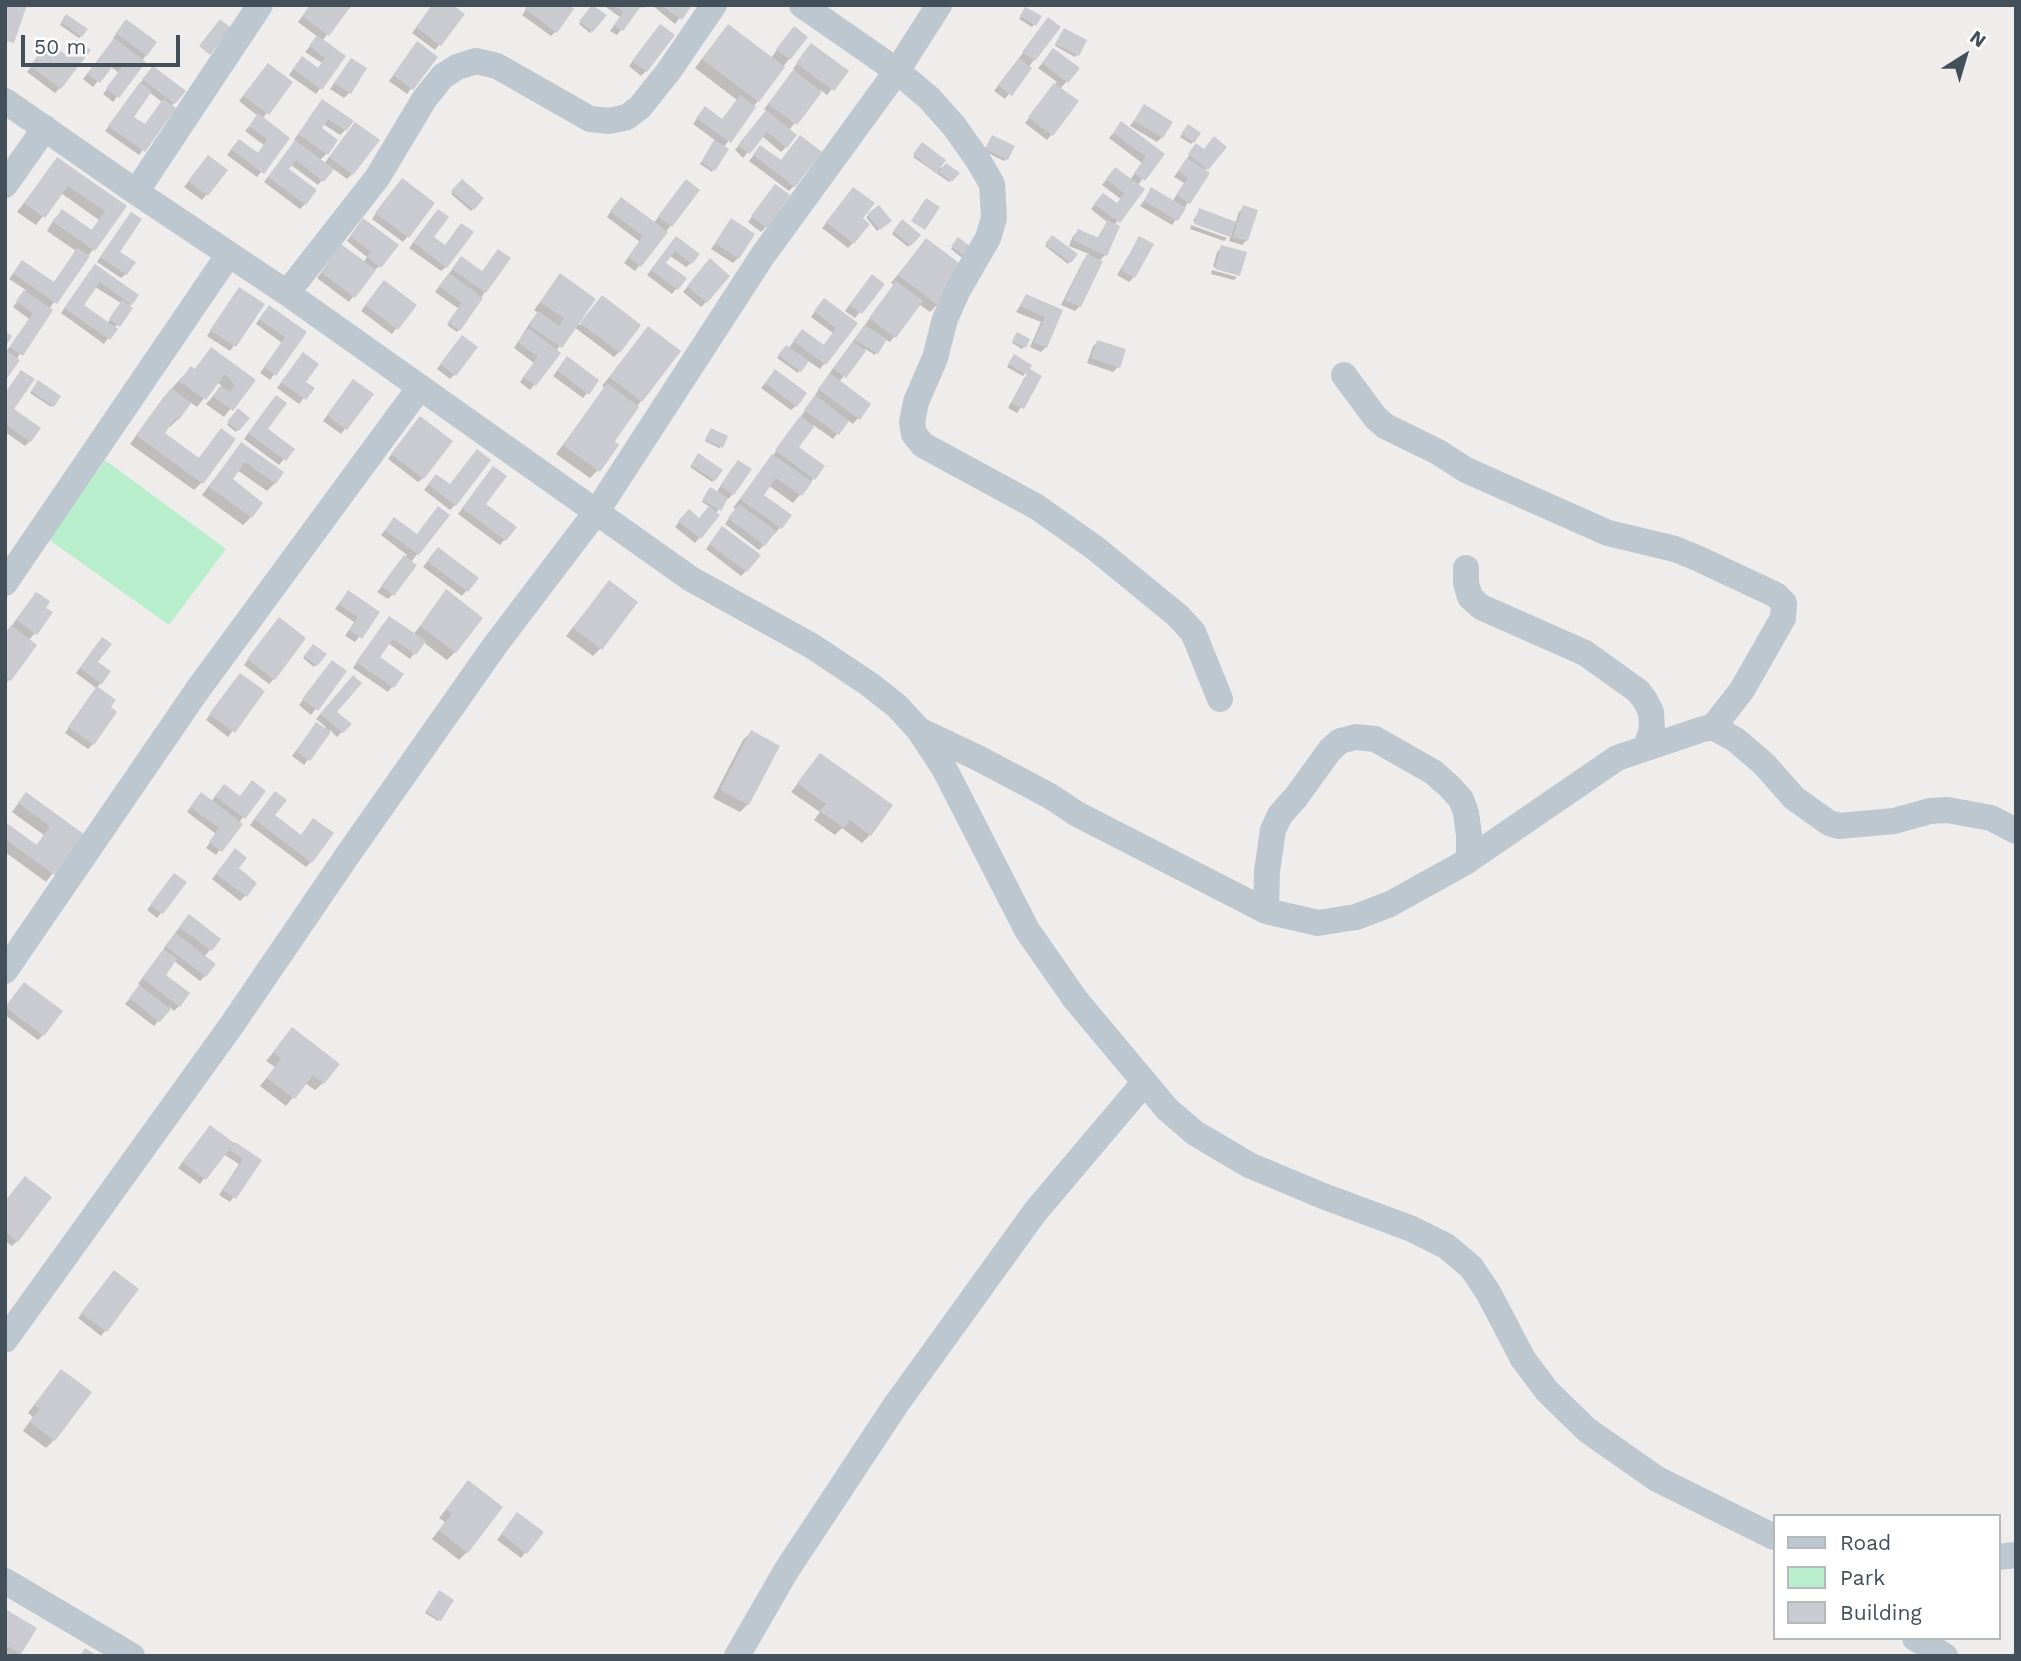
<!DOCTYPE html>
<html>
<head>
<meta charset="utf-8">
<style>
	body { margin:0 }
	#map { position:relative; width:2021px; height:1661px; overflow:hidden; background:#efecec; font-family:"Work Sans",sans-serif }
	canvas { display:block }
	.frame { position:absolute; inset:0; border:7px solid #445059; pointer-events:none }
	.legend { position:absolute; left:1773px; top:1514px; width:228px; height:126px; box-sizing:border-box; background:#fff; border:2px solid #b4b9bd; margin:0; padding:9px 12px; list-style:none; font-size:21px; color:#445059 }
	.legend li { display:flex; align-items:center; gap:14px; height:35px }
	.legend b { width:35px; border:2px solid #b4b9bd }
	.north { position:absolute; left:1930px; top:21px; width:70px; height:70px; -webkit-text-stroke:5px #fff; paint-order:stroke; rotate:37deg; font-size:19px; font-weight:700; line-height:28px; text-align:center; color:#445059 }
	.north::after { content:''; display:block; margin:auto; width:24px; height:32px; background:#445059; clip-path:polygon(50% 0,100% 100%,50% 72%,0 100%) }
	.scale { position:absolute; left:21px; top:35px; width:159px; height:32px; box-sizing:border-box; border:4px solid #445059; border-top:0; padding-left:9px; font-size:21px; line-height:24px; white-space:nowrap; color:#445059; -webkit-text-stroke:5px #fff; paint-order:stroke }
</style>
</head>
<body>
<div id="map">
<canvas width="2021" height="1661"></canvas>
<div class="frame"></div>
<ul class="legend">
<li><b style="height:9px;background:#bcc7cf"></b>Road</li>
<li><b style="height:19px;background:#b9eecc"></b>Park</li>
<li><b style="height:19px;background:#c9cbd1"></b>Building</li>
</ul>
<div class="north">N</div>
<div class="scale">50 m</div>
</div>
<script>
const ctx = document.querySelector('canvas').getContext('2d');
ctx.lineJoin = 'round';
function fillPath(path, color) {
  ctx.fillStyle = color;
  ctx.fill(path, 'evenodd');
}
function poly(rows) {
  const path = new Path2D();
  for (const r of rows) {
    path.moveTo(r[0], r[1]);
    for (let i = 2; i < r.length; i += 2) path.lineTo(r[i], r[i + 1]);
  }
  return path;
}
function trace(path, color, width, dash) {
  ctx.strokeStyle = color;
  ctx.lineWidth = width;
  ctx.lineCap = dash ? 'butt' : 'round';
  ctx.setLineDash(dash || []);
  ctx.stroke(path);
}
fillPath(poly([
	[105,460,226,549,169,625,48,539]
]), '#b9eecc');
fillPath(poly([
	[311,5,350,5,322,41,344,56,316,94,289,75,297,63,317,69,322,63,305,52,318,37,298,22],
	[433,5,463,15,435,50,412,33],
	[529,5,556,31,551,36,522,15],
	[603,5,645,5,643,8,639,6,617,35,610,31,620,17],
	[652,5,690,5,675,24],
	[593,6,604,16,590,33,579,24],
	[1024,11,1034,25,1032,27,1019,19],
	[64,18,81,36,79,38,60,25],
	[1044,25,1034,60,1005,99,994,91],
	[122,26,146,55,113,102,103,94,119,73,110,66,93,87,83,79,114,40,113,38],
	[655,31,646,71,641,76,629,66],
	[1062,32,1077,55,1075,57,1055,46],
	[789,33,789,59,723,148,712,172,700,164,716,141,693,124,700,114,722,121,737,100,695,68,721,34,771,58],
	[44,49,60,88,55,93,27,72],
	[413,49,435,57,407,94,389,81],
	[807,50,846,71,827,95,821,90,789,130,786,147,781,152,762,136,743,158,735,150,767,111,764,109,795,71,793,69],
	[1049,55,1067,81,1060,89,1051,135,1047,140,1025,123,1057,82,1038,68],
	[351,60,349,93,344,98,330,89],
	[263,70,291,82,262,119,288,138,257,177,227,155,234,146,257,154,264,145,245,131,258,116,239,101],
	[148,73,174,103,139,155,105,131],
	[149,92,162,102,144,126,131,117],
	[318,106,345,130,340,135,323,124,320,129,326,154,320,160,324,164,350,129,352,174,347,179,332,168,318,185,291,165,287,170,305,204,300,209,264,182,296,141,294,140],
	[1144,106,1162,137,1157,142,1130,126],
	[1189,127,1199,134,1191,144,1180,137],
	[1117,129,1162,154,1137,186,1115,225,1105,255,1099,261,1080,306,1075,311,1061,305,1083,261,1089,254,1069,246,1073,236,1078,231,1097,239,1107,222,1091,209,1098,200,1117,205,1121,199,1102,185,1111,174,1130,180,1142,163,1109,138],
	[990,139,1006,159,1004,161,984,151],
	[923,144,936,171,946,165,957,173,949,182,913,157],
	[1225,147,1204,172,1188,203,1172,225,1140,206,1152,190,1172,202,1184,183,1174,177,1192,151,1203,151],
	[756,152,794,186,789,191,749,161],
	[57,159,125,206,49,309,16,360,6,352,29,319,13,307,26,290,9,279,22,262,53,284,76,251,47,231,54,219,62,212,91,231,99,220,61,193,36,225,17,212],
	[203,162,226,170,202,200,184,187],
	[462,181,482,198,471,211,451,194],
	[397,185,433,204,403,242,372,219],
	[681,187,671,225,635,271,624,263,640,242,607,217,616,204,653,224],
	[770,191,766,227,761,232,748,222],
	[849,194,861,218,853,243,848,248,822,228],
	[878,207,890,221,877,231,866,217],
	[1244,207,1247,240,1242,245,1229,241,1232,233,1229,236,1193,221,1200,210,1235,224,1239,212],
	[433,216,432,237,446,267,441,271,409,248],
	[126,219,118,252,126,274,121,278,97,262],
	[731,221,738,258,733,263,711,249],
	[902,222,918,235,908,247,892,234],
	[359,225,380,266,374,270,349,302,317,278,337,252,363,263,367,257,347,241],
	[1191,225,1227,238,1224,241,1190,229],
	[1052,237,1075,254,1068,264,1045,246],
	[1139,238,1134,277,1129,282,1117,275],
	[959,239,966,261,951,249],
	[926,240,937,305,930,312,919,304,890,342,885,339,875,355,865,349,839,382,869,405,853,424,848,420,833,439,813,425,796,447,813,479,793,503,768,485,761,495,780,528,759,550,725,524,736,509,733,508,802,417,801,416,816,396,815,395,829,374,894,285,891,283],
	[671,243,691,263,686,267,669,255,663,263,684,279,672,294,647,275],
	[1222,247,1245,253,1238,276,1238,274,1213,267,1217,252],
	[508,258,459,330,457,332,447,325,459,309,435,292,457,263,482,273],
	[705,266,706,302,701,307,683,292],
	[1212,270,1237,277,1234,280,1211,274],
	[90,271,131,304,104,344,61,313],
	[95,287,121,303,105,327,82,306],
	[560,276,577,323,580,325,597,302,619,352,614,357,574,327,556,351,559,353,530,390,520,382,534,363,514,348,531,321,538,313,534,310],
	[867,282,882,284,855,318,845,311],
	[379,287,414,305,392,334,361,311],
	[235,294,262,305,230,351,207,336],
	[1026,296,1061,311,1046,347,1041,352,1030,347,1041,322,1016,312],
	[820,305,855,323,820,369,807,360,798,373,777,358,784,349,788,349,798,336,823,346,833,333,811,317],
	[264,312,305,332,270,380,260,373,282,343,256,324],
	[648,328,641,401,612,441,598,470,590,478,556,454,605,388,602,386],
	[1016,336,1024,347,1022,349,1012,343],
	[457,342,455,374,450,379,437,369],
	[1098,342,1118,367,1113,372,1087,363,1093,346],
	[211,349,253,380,224,417,206,404,222,386,217,382,197,407,190,402,178,419,170,427,168,425,162,433,198,459,221,431,202,482,194,490,130,444,163,398,183,376,194,370],
	[1013,358,1030,365,1023,376,1007,367],
	[299,359,304,382,312,388,299,404,277,388],
	[563,363,587,393,583,398,553,376],
	[1031,371,1040,377,1017,413,1008,408,1025,377],
	[771,376,796,406,791,410,761,388],
	[38,383,53,405,51,407,30,393],
	[349,386,371,394,341,434,323,421],
	[5,393,11,409,30,441,25,446,5,432],
	[271,402,265,429,292,449,279,465,244,439],
	[238,411,247,418,236,432,227,425],
	[415,423,423,478,418,482,388,459],
	[709,432,721,447,719,448,705,441],
	[241,444,275,483,267,491,237,470,231,479,251,517,243,525,202,495],
	[697,457,714,480,712,482,690,467],
	[733,467,733,494,728,499,726,498,716,513,718,515,695,543,675,527,684,516,699,520,710,507,702,502,708,491,716,493],
	[489,474,484,505,514,528,500,545,458,514],
	[431,481,455,505,450,510,424,490],
	[448,515,411,562,393,594,388,599,377,592,407,555,381,535,390,524,416,536],
	[718,533,746,571,741,576,706,549],
	[433,554,476,578,462,596,423,567],
	[609,582,601,648,593,656,566,636],
	[446,592,455,652,447,660,423,642,410,659,388,643,377,658,402,674,388,692,353,668,384,623,413,635],
	[343,598,377,613,355,642,345,636,354,622,335,609],
	[31,599,35,633,29,640,10,679,5,684,5,635],
	[274,624,274,679,269,684,244,665],
	[97,644,96,663,101,683,96,688,76,673],
	[314,646,324,655,314,667,303,658],
	[328,667,345,672,311,715,299,705],
	[235,680,263,691,228,737,206,720],
	[348,683,335,712,349,724,337,737,330,730,304,765,292,756,312,729,324,730,326,727,316,719],
	[92,693,93,744,88,749,65,733],
	[751,732,748,804,740,812,713,798,743,740],
	[820,755,870,835,862,843,842,828,835,835,814,820,820,812,791,792],
	[219,791,243,817,216,855,206,848,216,834,187,812,196,799,211,802],
	[270,798,273,816,300,836,309,825,311,862,306,867,250,825],
	[19,802,82,835,46,882,5,852,5,824,36,846,44,835,12,812],
	[230,856,245,896,240,901,212,879],
	[170,880,185,883,157,918,147,910],
	[184,921,219,939,204,957,205,976,200,981,174,961,163,975,179,1006,174,1011,170,1007,154,1026,125,1004,141,986,138,984],
	[20,989,43,1035,38,1040,5,1015,5,1008],
	[292,1030,323,1083,315,1090,305,1083,286,1106,260,1086,275,1067,266,1061],
	[210,1127,259,1160,230,1202,219,1195,239,1164,223,1154,200,1184,178,1168],
	[5,1202,17,1241,12,1246,5,1241],
	[109,1277,105,1331,101,1336,78,1318],
	[54,1379,54,1440,46,1448,23,1431,33,1417,28,1413],
	[468,1482,467,1552,459,1560,432,1539,445,1522,439,1518],
	[513,1519,541,1532,521,1558,497,1540],
	[437,1595,440,1619,438,1621,425,1613],
	[5,1611,20,1653,18,1656,5,1653]
]), '#0003');
fillPath(poly([
	[5,5,27,5,14,43,5,41],
	[310,5,352,5,329,36,302,16],
	[432,5,453,5,465,14,441,46,416,27],
	[527,5,569,5,574,9,557,33,525,9],
	[592,5,607,15,593,32,579,21],
	[614,5,642,5,623,31,614,25,623,12],
	[661,5,692,5,682,20],
	[1025,7,1042,16,1036,26,1020,16],
	[66,14,88,29,82,37,61,22],
	[1048,17,1061,27,1035,61,1022,52],
	[126,19,157,42,147,56,116,33],
	[220,19,231,28,210,55,199,46],
	[660,24,675,35,647,72,632,61],
	[728,24,785,67,759,102,702,59],
	[794,26,808,37,790,60,776,49],
	[1064,28,1087,40,1079,56,1055,44],
	[317,35,346,56,322,90,293,69,302,56,318,68,325,58,309,46],
	[114,38,146,62,119,98,106,88,122,67,116,62,100,83,87,74],
	[77,40,91,50,61,89,30,66,48,42,66,55],
	[417,41,438,57,413,90,393,75],
	[811,43,849,71,834,91,796,63],
	[1053,48,1080,68,1068,83,1042,63],
	[351,58,367,68,351,94,334,83],
	[1019,58,1032,68,1012,96,998,85],
	[268,63,293,82,269,115,243,96],
	[153,66,186,91,175,104,142,79],
	[793,70,822,92,797,125,768,104],
	[140,82,152,91,134,117,145,124,163,99,176,108,145,152,108,126],
	[1054,83,1079,101,1053,136,1028,117],
	[740,95,756,107,731,143,696,118,705,106,722,119],
	[322,99,354,121,346,131,328,119,322,128,338,140,328,155,298,134],
	[1144,104,1173,122,1163,138,1134,121],
	[766,110,797,135,787,148,767,132,750,154,738,145],
	[258,113,290,138,264,174,231,149,239,139,258,153,267,139,249,126],
	[1121,121,1165,154,1145,181,1134,173,1146,157,1113,133],
	[355,122,380,140,353,175,329,157],
	[1188,124,1201,133,1194,143,1181,134],
	[800,135,822,152,795,187,753,155,760,145,781,160],
	[992,135,1015,146,1008,160,985,149],
	[1214,136,1227,147,1208,170,1188,154,1196,143,1204,149],
	[295,140,334,169,324,182,296,160,289,169,317,190,306,205,268,177],
	[714,140,729,149,715,171,701,162],
	[922,142,946,160,937,173,913,154],
	[208,155,228,170,208,196,188,181],
	[57,157,127,206,95,251,53,222,62,209,92,230,105,211,68,186,45,218,24,203],
	[1187,158,1210,173,1190,204,1176,195,1188,178,1178,171],
	[946,163,960,173,952,182,939,172],
	[1115,167,1145,189,1120,223,1094,204,1103,193,1117,203,1124,193,1106,179],
	[402,178,435,203,409,238,375,213],
	[462,179,484,198,474,210,451,191],
	[686,179,700,190,672,227,658,216],
	[775,184,790,195,767,228,751,216],
	[853,187,875,203,863,218,870,224,854,244,826,222],
	[1151,187,1186,208,1178,221,1144,201],
	[621,197,668,232,641,267,628,257,643,236,610,211],
	[926,198,940,207,925,230,911,221],
	[879,205,892,221,880,230,867,214],
	[1243,205,1258,210,1248,241,1233,237],
	[1199,208,1236,222,1230,237,1194,224],
	[438,209,449,217,434,237,445,245,461,223,474,232,447,268,413,242],
	[131,212,142,219,120,252,136,262,127,275,100,257],
	[363,218,399,245,381,268,367,257,371,252,350,236],
	[731,218,755,234,739,259,715,243],
	[902,219,921,235,911,246,893,231],
	[1107,220,1120,226,1107,256,1073,240,1078,229,1099,238],
	[1052,235,1078,254,1071,263,1045,244],
	[676,236,700,254,692,264,675,251,666,263,687,278,678,290,651,270],
	[1139,236,1154,244,1135,278,1121,270],
	[958,237,976,251,969,260,951,246],
	[926,238,967,269,939,306,898,275],
	[341,244,376,270,355,298,321,272],
	[1221,245,1247,252,1240,276,1215,269],
	[77,248,90,256,57,304,13,273,22,260,54,282],
	[498,249,511,258,486,293,452,269,461,256,482,271],
	[1087,254,1103,261,1081,307,1065,300],
	[710,258,730,276,707,303,687,286],
	[95,264,139,295,132,305,100,282,84,305,118,329,110,340,64,308],
	[449,273,483,298,460,331,448,322,461,304,468,308,439,286],
	[560,273,596,299,562,348,529,325,538,311,559,326,564,318,540,302],
	[872,274,885,284,862,314,849,305],
	[384,280,417,305,398,330,365,305],
	[896,281,923,301,896,338,869,318],
	[239,287,265,304,236,347,210,330],
	[24,290,53,310,23,356,10,347,33,313,16,301],
	[1026,294,1063,310,1047,348,1034,342,1045,317,1020,306],
	[602,295,641,325,620,353,580,323],
	[824,298,858,323,826,365,793,341,802,329,824,345,836,328,814,311],
	[122,300,133,308,120,327,109,319],
	[269,305,307,332,276,376,264,367,285,337,259,319],
	[864,325,887,339,878,354,855,340],
	[648,326,681,351,642,402,609,377],
	[528,328,561,353,536,386,523,377,538,357,518,342],
	[5,331,12,336,7,344,5,342],
	[1017,332,1030,339,1026,348,1012,341],
	[462,335,478,347,456,376,440,364],
	[1097,340,1126,349,1120,368,1091,358],
	[853,342,866,351,846,378,833,368],
	[786,345,809,361,801,372,778,355],
	[211,347,256,380,233,411,213,396,220,386,230,392,235,385,225,374,206,400,179,381,191,366,195,369],
	[5,350,20,360,5,381],
	[303,352,319,364,306,382,315,388,306,400,281,382],
	[1014,354,1032,365,1030,369,1042,376,1024,409,1011,403,1027,375,1008,364],
	[567,356,599,380,589,395,557,370],
	[775,369,807,393,797,407,765,383],
	[21,370,35,379,14,409,41,428,31,442,5,424,5,393],
	[830,373,871,404,860,420,818,389],
	[353,379,374,394,347,430,327,415],
	[38,380,61,396,54,407,31,391],
	[607,383,639,407,615,441,619,445,600,472,563,445],
	[171,388,191,403,179,420,176,417,165,433,199,458,221,428,236,439,203,484,136,435],
	[276,395,287,403,268,429,295,449,286,461,248,433],
	[815,395,849,421,839,435,804,410],
	[238,408,250,418,239,431,227,422],
	[420,416,453,441,424,479,391,454],
	[800,416,814,427,799,447,825,466,815,480,775,450],
	[711,428,728,436,723,448,705,439],
	[241,442,284,472,276,484,245,462,233,479,263,503,252,518,209,487],
	[477,449,491,460,456,506,428,484,436,474,450,484],
	[698,453,723,470,715,481,691,465],
	[772,454,812,482,802,496,776,478,764,495,792,515,782,529,740,499],
	[738,460,752,469,734,495,720,486],
	[493,466,507,476,486,504,517,527,506,541,462,508],
	[710,487,728,498,721,511,702,500],
	[739,504,776,531,765,546,728,518],
	[438,506,450,515,419,555,385,530,394,517,417,534],
	[709,506,720,515,701,539,678,521,689,509,699,518],
	[722,526,761,555,747,572,709,544],
	[438,547,479,578,468,592,427,561],
	[404,555,417,565,394,596,381,586],
	[609,580,638,602,602,650,573,628],
	[446,589,483,618,456,653,420,626],
	[348,590,380,612,362,639,349,630,358,617,339,604],
	[36,592,50,601,46,608,53,612,37,635,16,620],
	[389,616,426,641,416,655,393,639,380,657,404,674,394,688,356,662],
	[279,617,306,638,275,680,247,659],
	[11,625,37,645,11,681,5,676,5,634],
	[102,637,112,644,98,662,111,671,102,684,80,668],
	[313,644,327,654,317,666,304,656],
	[332,660,347,671,318,711,302,699],
	[240,673,265,691,235,733,209,714],
	[353,675,362,683,337,712,352,724,343,733,320,714],
	[97,686,116,700,111,707,117,712,94,745,68,727],
	[316,722,331,732,310,761,296,751],
	[751,730,780,746,749,805,720,790],
	[820,753,893,805,871,836,850,820,844,828,820,811,826,804,797,783],
	[252,780,266,791,245,819,215,796,224,784,240,796],
	[275,791,287,800,275,815,301,835,313,818,334,833,312,863,254,819],
	[26,792,85,835,55,875,5,839,5,822,37,845,50,826,18,803],
	[201,792,243,824,222,852,209,842,219,828,190,807],
	[235,848,247,858,239,868,257,883,247,897,216,874],
	[174,873,187,882,163,914,150,905],
	[189,914,221,939,212,951,179,927],
	[175,933,216,964,206,977,165,946],
	[164,949,177,959,166,975,190,993,180,1007,142,978],
	[24,982,63,1011,44,1036,5,1007],
	[139,985,171,1009,160,1022,129,998],
	[292,1027,340,1064,324,1084,313,1075,295,1099,267,1078,281,1058,273,1052],
	[210,1125,234,1143,206,1180,182,1162],
	[235,1142,262,1160,236,1199,223,1190,243,1159,230,1150],
	[25,1176,52,1197,18,1242,5,1232,5,1201],
	[114,1270,139,1289,107,1332,81,1313],
	[61,1369,92,1392,55,1441,30,1422,40,1409,34,1405],
	[468,1480,503,1507,468,1553,439,1531,452,1514,446,1509],
	[517,1512,544,1532,527,1554,501,1534],
	[439,1590,454,1600,441,1621,426,1611],
	[5,1609,37,1628,21,1654,5,1645],
	[85,1648,98,1656,80,1656]
]), '#c9cbd1');
trace(poly([
	[939,5,897,71,929,98,954,126,978,160,992,184,994,218,988,238,958,290,945,319,935,358,916,402,912,422,914,434,923,445,1037,507,1095,548,1177,615,1193,632,1220,699],
	[5,101,136,192,287,293,691,579,812,646,869,684,897,706,919,730,944,768,1027,930,1075,999,1167,1109,1195,1133,1249,1165,1323,1196,1412,1229,1446,1246,1471,1267,1488,1292,1523,1359,1547,1391,1587,1430,1657,1479,1774,1537],
	[5,185,45,128],
	[136,192,260,5],
	[287,293,377,178,425,98,443,76,457,67,476,61,497,66,590,119,609,121,627,117,640,107,668,72,714,5],
	[1344,375,1375,417,1385,426,1438,452,1466,470,1608,533,1675,549,1697,558,1776,595,1784,603,1783,618,1742,690,1713,727],
	[1466,568,1466,583,1470,597,1481,607,1585,653,1638,691,1645,700,1651,712,1652,729,1646,747],
	[5,583,229,254],
	[921,731,978,758,1050,796,1077,814,1266,911,1318,923,1356,917,1390,904,1464,863,1617,758,1703,729,1713,727,1736,740,1764,764,1794,798,1829,823,1839,826,1894,821,1930,811,1948,810,1991,818,2016,831],
	[1266,911,1267,871,1273,830,1280,815,1296,797,1330,750,1340,741,1356,737,1375,739,1433,772,1449,786,1461,799,1466,813,1469,835,1469,859],
	[5,971,196,692,420,387],
	[5,1340,231,1026,349,853,496,644,597,511,763,255,897,71,802,5],
	[1998,1557,2016,1555],
	[5,1581,132,1656],
	[1915,1638,1945,1656],
	[737,1656,786,1571,895,1406,1035,1212,1144,1083]
]), '#bcc7cf', 26);
</script>
</body>
</html>
